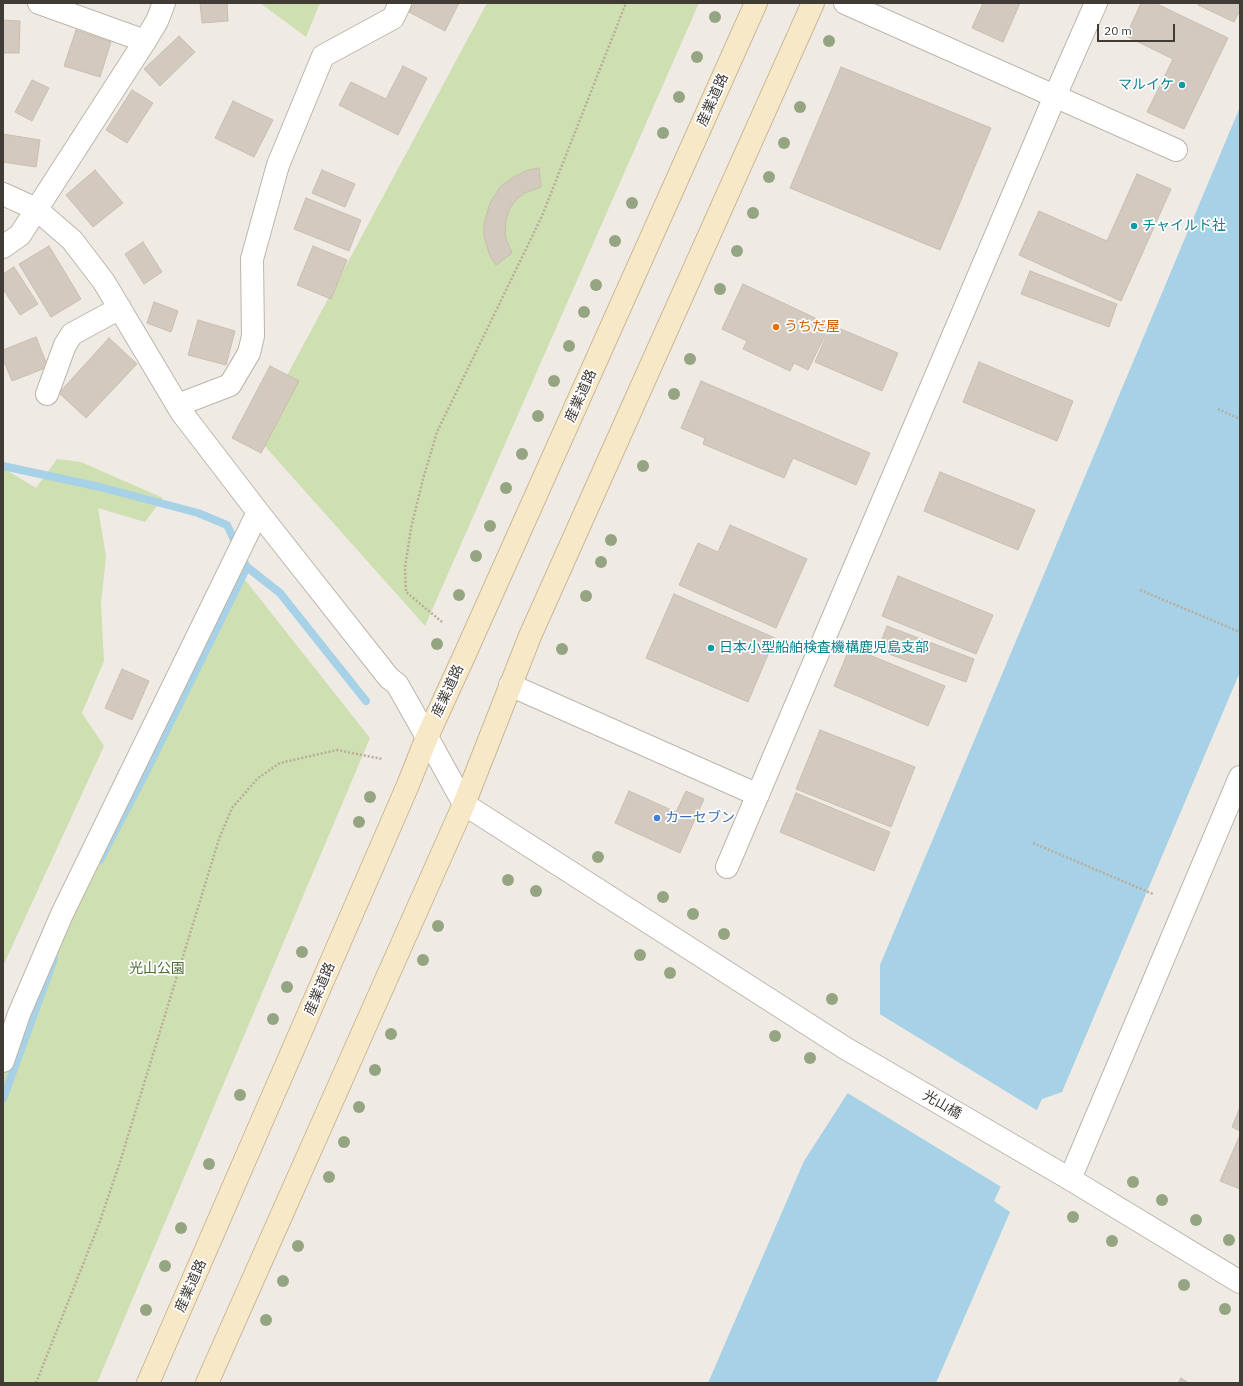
<!DOCTYPE html>
<html>
<head>
<meta charset="utf-8">
<style>
	body { margin:0 }
	#map { position:relative; width:1243px; height:1386px; overflow:hidden; background:#efebe4; font-family:"IBM Plex Sans",sans-serif }
	canvas { display:block }
	.frame { position:absolute; inset:0; border:4px solid #413b35; pointer-events:none }
	.scale { position:absolute; left:1097px; top:24px; width:78px; height:18px; box-sizing:border-box; border:2px solid #413b35; border-top:0; padding-left:5px; font-size:12px; line-height:14px; white-space:nowrap; color:#413b35; -webkit-text-stroke:3px #fff; paint-order:stroke }
</style>
</head>
<body>
<div id="map">
<canvas width="1243" height="1386"></canvas>
<div class="frame"></div>
<div class="scale">20 m</div>
</div>
<script>
const ctx = document.querySelector('canvas').getContext('2d');
ctx.lineJoin = 'round';
function fillPath(path, color) {
  ctx.fillStyle = color;
  ctx.fill(path, 'evenodd');
}
function poly(rows) {
  const path = new Path2D();
  for (const r of rows) {
    path.moveTo(r[0], r[1]);
    for (let i = 2; i < r.length; i += 2) path.lineTo(r[i], r[i + 1]);
  }
  return path;
}
function trace(path, color, width, dash) {
  ctx.strokeStyle = color;
  ctx.lineWidth = width;
  ctx.lineCap = dash ? 'butt' : 'round';
  ctx.setLineDash(dash || []);
  ctx.stroke(path);
}
function label(font, color, halo, rows, align = 'center') {
  ctx.font = font + ' "IBM Plex Sans","Noto Sans JP",sans-serif';
  ctx.lineWidth = 3.5;
  ctx.setLineDash([]);
  ctx.textBaseline = 'middle';
  ctx.strokeStyle = halo;
  ctx.fillStyle = color;
  for (const [text, x, y, turn = 0] of rows) {
    ctx.save();
    ctx.translate(x, y);
    ctx.rotate((+turn || 0) * Math.PI / 180);
    ctx.textAlign = isNaN(turn) ? turn : align;
    if (halo) ctx.strokeText(text, 0, 0);
    ctx.fillText(text, 0, 0);
    ctx.restore();
  }
}
fillPath(poly([
	[260,3,320,3,306,37],
	[487,3,699,3,425,626,255,435],
	[57,459,81,462,163,498,145,522,98,508,106,556,101,604,104,661,82,713,104,746,3,966,3,468,36,488],
	[242,576,370,738,97,1383,3,1383,3,1078,60,927]
]), '#cedfb1');
fillPath(poly([
	[1240,107,1240,672,1062,1092,1042,1099,994,1201,1010,1212,936,1383,708,1383,804,1161,880,1043,880,965]
]), '#a7d1e6');
fillPath(poly([
	[878,1013,1038,1111,1003,1188,846,1092,878,1042]
]), '#efebe4');
trace(poly([
	[3,466,100,487,198,513,227,525,238,548],
	[244,562,247,567,280,593,366,701],
	[100,860,144,776,247,567],
	[3,1099,54,959]
]), '#a7d1e6', 8);
const building = poly([
	[200,3,227,3,228,21,202,23,200,3],
	[414,3,459,3,445,31,409,12,414,3],
	[983,3,1020,3,1003,42,972,28,983,3],
	[1141,3,1155,3,1228,38,1184,129,1147,112,1173,59,1126,36,1141,3],
	[1199,3,1240,3,1240,10,1234,22,1198,5,1199,3],
	[3,20,20,21,19,53,3,53,3,20],
	[76,30,111,42,100,77,64,66,76,30],
	[179,36,195,52,160,86,144,69,179,36],
	[403,66,427,78,398,135,339,105,351,82,386,99,403,66],
	[841,67,991,128,940,250,790,188,841,67],
	[32,80,49,88,32,121,15,112,32,80],
	[132,90,153,103,127,143,106,130,132,90],
	[233,101,273,120,254,157,215,138,233,101],
	[3,134,40,140,36,167,3,162,3,134],
	[539,168,541,187,524,193,517,199,510,208,506,219,505,236,512,253,496,265,490,256,484,236,484,224,490,203,500,187,512,178,528,170,539,168],
	[95,170,123,203,93,227,66,195,95,170],
	[322,170,355,184,345,207,312,193,322,170],
	[1137,174,1171,189,1121,301,1019,255,1039,211,1107,241,1137,174],
	[306,198,361,220,349,251,294,229,306,198],
	[143,242,162,272,144,284,125,254,143,242],
	[49,246,81,299,51,317,19,264,49,246],
	[313,246,347,260,331,299,297,285,313,246],
	[14,267,38,304,20,315,3,289,3,274,14,267],
	[1030,271,1117,304,1109,327,1021,294,1030,271],
	[743,284,830,325,808,370,794,363,790,371,743,349,747,341,722,329,743,284],
	[154,302,178,311,171,332,147,323,154,302],
	[198,320,235,331,226,365,188,355,198,320],
	[831,325,898,353,882,391,815,362,831,325],
	[36,337,48,367,12,381,3,359,3,350,36,337],
	[109,338,137,364,86,418,59,393,109,338],
	[979,362,1073,401,1057,441,963,402,979,362],
	[270,366,299,381,261,453,232,438,270,366],
	[701,381,870,453,856,485,793,458,784,478,703,444,705,438,681,428,701,381],
	[940,472,1035,510,1018,550,924,511,940,472],
	[730,525,807,559,776,628,679,585,698,543,718,552,730,525],
	[898,576,993,615,976,654,882,616,898,576],
	[674,594,775,638,748,702,646,658,674,594],
	[887,626,974,659,966,682,878,650,887,626],
	[850,647,945,686,928,726,834,686,850,647],
	[122,669,149,681,132,720,105,708,122,669],
	[820,730,915,767,891,827,796,789,820,730],
	[629,791,676,812,686,791,704,799,680,853,615,823,629,791],
	[796,793,890,832,874,871,780,832,796,793],
	[1240,1107,1240,1131,1232,1127,1240,1107],
	[1240,1135,1240,1189,1220,1181,1240,1135],
	[1181,1378,1189,1383,1178,1383,1181,1378]
]);
fillPath(building, '#d3c9be');
trace(building, '#c9bdaf', 1);
const minor = poly([
	[845,3,1176,150],
	[145,41,157,21,164,3],
	[3,194,36,209,72,240,104,282,182,413,258,512,389,678,397,684,427,737],
	[3,247,20,235,145,41,39,3],
	[47,394,65,345,72,334,120,308],
	[178,405,230,385,249,353,253,336,252,259,278,165,323,56,393,18,400,3],
	[510,685,758,795],
	[727,867,1055,96,1096,3],
	[3,1061,19,1014,62,914,258,512],
	[1070,1179,1240,777]
]);
const tertiary = poly([
	[427,737,464,804,845,1048,1070,1179,1240,1282]
]);
const secondary = poly([
	[148,1383,408,785,427,737,465,654,756,3],
	[207,1383,464,804,530,636,813,3]
]);
trace(minor, '#bdb5ab', 24);
trace(tertiary, '#bdb5ab', 24);
trace(secondary, '#cab999', 24);
trace(poly([
	[1218,409,1240,419],
	[1140,590,1240,632],
	[442,622,406,592,405,568,411,528,423,479,437,432,542,216,626,3],
	[1033,843,1153,894],
	[36,1383,99,1224,120,1162,219,839,232,808,258,778,280,763,337,750,382,759]
]), '#b9ac9b', 2.5, [2, 2]);
trace(minor, '#fff', 22);
trace(tertiary, '#fff', 22);
trace(secondary, '#f7e8c7', 22);
ctx.fillStyle = '#95a581';
for (const [x, y] of [
	[715,17],
	[829,41],
	[697,57],
	[679,97],
	[800,107],
	[663,133],
	[784,143],
	[769,177],
	[632,203],
	[753,213],
	[615,241],
	[737,251],
	[596,285],
	[720,289],
	[584,312],
	[569,346],
	[690,359],
	[554,381],
	[674,394],
	[538,416],
	[522,454],
	[643,466],
	[506,488],
	[490,526],
	[611,540],
	[476,556],
	[601,562],
	[459,595],
	[586,596],
	[437,644],
	[562,649],
	[370,797],
	[359,822],
	[598,857],
	[508,880],
	[536,891],
	[663,897],
	[693,914],
	[438,926],
	[724,934],
	[302,952],
	[640,955],
	[423,960],
	[670,973],
	[287,987],
	[832,999],
	[273,1019],
	[391,1034],
	[775,1036],
	[810,1058],
	[375,1070],
	[240,1095],
	[359,1107],
	[344,1142],
	[209,1164],
	[329,1177],
	[1133,1182],
	[1162,1200],
	[1073,1217],
	[1196,1220],
	[181,1228],
	[1229,1240],
	[1112,1241],
	[298,1246],
	[165,1266],
	[283,1281],
	[1184,1285],
	[1225,1309],
	[146,1310],
	[266,1320]
]) {
  ctx.beginPath();
  ctx.arc(x, y, 6, 0, 2 * Math.PI);
  ctx.fill();
}
for (const [x, y, r, color] of [
	[1182,85,4,"#0f9aa8"],
	[1134,226,4,"#0f9aa8"],
	[776,327,4,"#e8710a"],
	[711,648,4,"#0f9aa8"],
	[657,818,4,"#3f7fe0"]
]) {
  const dot = new Path2D();
  dot.arc(x, y, r, 0, 2 * Math.PI);
  ctx.fillStyle = color;
  ctx.fill(dot);
  trace(dot, '#fff', 1.5);
}
label('14px', '#0d838f', '#fff', [
	["マルイケ",1174,85,"right"],
	["チャイルド社",1142,226],
	["日本小型船舶検査機構鹿児島支部",719,648]
], 'left');
label('14px', '#413b35', '#fff', [
	["産業道路",713,100,-66],
	["産業道路",581,396,-66],
	["産業道路",448,691,-65],
	["産業道路",320,989,-67],
	["光山橋",942,1105,30],
	["産業道路",191,1286,-66]
]);
label('14px', '#c56008', '#fff', [
	["うちだ屋",784,327]
], 'left');
label('14px', '#366cbe', '#fff', [
	["カーセブン",665,818]
], 'left');
label('14px', '#4b6b30', '#fff', [
	["光山公園",157,969]
]);
</script>
</body>
</html>
